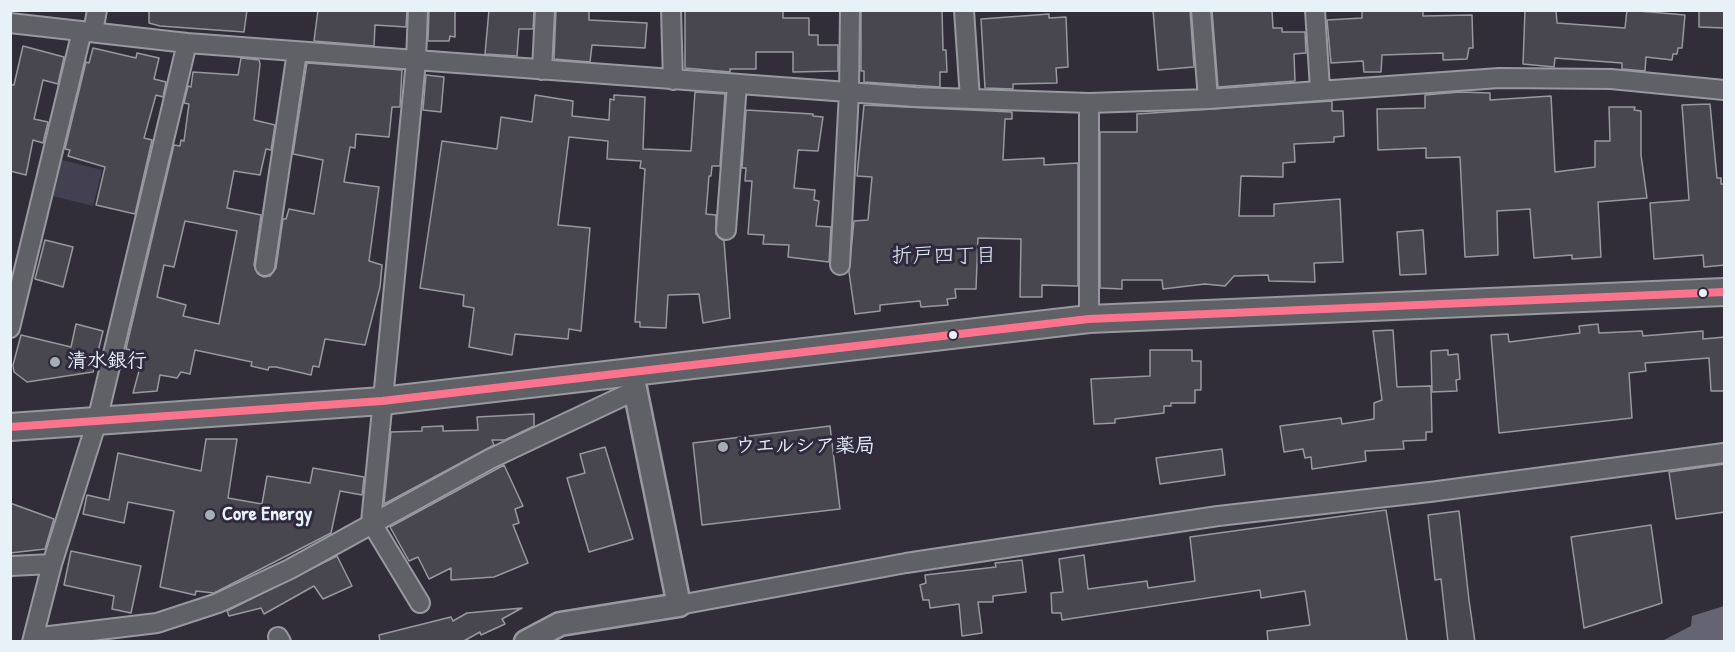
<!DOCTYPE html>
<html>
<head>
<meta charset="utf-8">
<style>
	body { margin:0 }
	#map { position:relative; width:1735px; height:652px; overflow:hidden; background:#312e39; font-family:"Patrick Hand",sans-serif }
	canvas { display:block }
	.frame { position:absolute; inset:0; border:12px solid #e8f1f8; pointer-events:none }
</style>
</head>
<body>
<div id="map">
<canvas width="1735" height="652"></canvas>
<div class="frame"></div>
</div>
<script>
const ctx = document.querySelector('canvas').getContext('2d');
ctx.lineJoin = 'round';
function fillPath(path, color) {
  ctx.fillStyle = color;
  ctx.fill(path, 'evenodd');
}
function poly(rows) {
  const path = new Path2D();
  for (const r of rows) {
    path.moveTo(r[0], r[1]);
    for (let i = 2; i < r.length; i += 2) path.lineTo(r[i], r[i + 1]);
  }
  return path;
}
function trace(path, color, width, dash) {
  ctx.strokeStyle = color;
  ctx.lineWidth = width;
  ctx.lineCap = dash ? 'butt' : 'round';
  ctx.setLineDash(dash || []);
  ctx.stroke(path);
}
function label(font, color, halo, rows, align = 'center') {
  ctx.font = font + ' "Patrick Hand","Klee One",sans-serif';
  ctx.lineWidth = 6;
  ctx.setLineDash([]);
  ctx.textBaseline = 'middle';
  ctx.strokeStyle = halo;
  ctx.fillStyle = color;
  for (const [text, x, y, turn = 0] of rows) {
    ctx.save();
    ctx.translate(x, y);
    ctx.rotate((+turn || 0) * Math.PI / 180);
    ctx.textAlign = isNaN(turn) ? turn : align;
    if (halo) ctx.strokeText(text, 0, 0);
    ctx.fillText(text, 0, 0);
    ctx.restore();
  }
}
fillPath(poly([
	[62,160,102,170,93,206,53,196]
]), '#434151');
fillPath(poly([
	[1724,606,1724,641,1662,641,1691,626,1692,616]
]), '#646472');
const building = poly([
	[149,10,247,10,244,32,160,26,149,23,149,10],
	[318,10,407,10,406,27,375,25,374,46,314,41,318,10],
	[429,10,455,10,455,37,450,36,449,41,428,41,429,10],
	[489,10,534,10,533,29,519,29,517,56,485,54,489,10],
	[556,10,589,10,589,20,647,23,645,48,592,45,590,62,554,59,556,10],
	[783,10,783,18,809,18,809,35,818,35,818,45,838,45,838,71,793,72,793,52,756,52,756,69,730,69,730,72,685,68,685,11,783,10],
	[861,10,942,10,943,50,946,50,947,72,940,72,940,87,864,82,864,71,861,71,861,10],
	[1153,10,1190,10,1194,67,1158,70,1153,10],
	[1212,10,1272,10,1273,28,1282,28,1282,32,1305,32,1306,53,1294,54,1295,81,1218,87,1212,10],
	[1362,10,1423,10,1423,16,1472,15,1473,48,1469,48,1467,59,1443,60,1443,53,1382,55,1381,72,1364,72,1363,61,1331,63,1327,20,1362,18,1362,10],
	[1525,10,1556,10,1557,23,1625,28,1627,10,1685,15,1682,48,1678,48,1677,54,1673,54,1672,60,1646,57,1645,71,1622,69,1622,63,1555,58,1554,67,1523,64,1525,10],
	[1699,10,1725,10,1725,28,1699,27,1699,10],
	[1049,14,1049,18,1066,17,1068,67,1056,68,1057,83,1013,84,1013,89,985,88,981,19,1049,14],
	[23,46,64,57,58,84,43,80,34,119,48,122,43,143,33,140,26,175,10,171,10,85,14,85,23,46],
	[93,48,136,58,137,53,159,58,154,79,166,82,163,97,156,95,144,138,152,140,135,214,96,205,105,167,68,156,70,150,65,149,86,62,89,63,93,48],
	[241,58,259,60,260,64,254,120,275,125,271,150,266,149,260,175,234,171,227,208,261,215,254,265,258,274,264,277,270,276,276,268,283,219,286,219,289,209,314,214,323,160,293,154,307,63,402,70,400,107,392,107,389,137,356,134,355,148,350,147,344,182,379,187,369,261,382,265,380,287,365,345,325,339,319,367,313,366,311,375,276,367,269,367,268,370,251,366,252,362,195,350,190,374,181,372,177,378,160,375,157,391,133,393,144,353,126,349,174,145,180,146,181,140,184,141,189,104,184,103,188,86,191,87,193,72,238,75,241,58],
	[185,221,237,231,219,324,183,316,186,305,157,297,164,265,174,267,185,221],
	[426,75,444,77,441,112,423,110,426,75],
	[695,92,725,94,720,166,712,166,711,176,709,176,706,214,716,215,716,234,724,241,730,318,703,323,699,294,668,295,666,328,640,327,640,322,635,322,645,169,640,168,641,161,607,159,608,141,569,137,558,225,590,228,581,331,569,329,568,339,515,334,512,355,469,347,474,308,463,306,464,295,420,288,442,141,497,149,501,117,532,122,535,95,573,101,572,116,609,120,610,99,614,100,614,95,645,97,643,149,691,151,695,92],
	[1460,92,1490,93,1490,100,1551,96,1555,172,1595,167,1595,141,1610,141,1609,107,1635,107,1634,110,1641,111,1641,155,1647,198,1598,202,1601,257,1572,259,1572,255,1534,258,1530,209,1497,211,1498,255,1465,257,1460,157,1426,158,1426,148,1378,150,1377,109,1425,108,1425,95,1460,92],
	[1332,101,1332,111,1343,111,1344,136,1334,137,1334,142,1294,144,1295,162,1283,163,1283,177,1241,176,1239,216,1274,216,1274,204,1340,199,1343,262,1314,263,1315,282,1269,281,1268,275,1234,276,1225,286,1205,284,1163,289,1162,280,1122,280,1122,289,1100,288,1100,132,1137,132,1137,114,1332,101],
	[1710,104,1717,178,1721,178,1721,184,1725,184,1725,265,1704,267,1703,255,1654,259,1650,203,1689,200,1682,105,1710,104],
	[864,105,1012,112,1012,119,1005,119,1003,160,1044,158,1044,165,1078,163,1078,286,1042,285,1042,297,1020,297,1021,239,978,238,976,289,955,289,956,298,947,299,948,305,921,307,920,301,880,305,880,311,855,314,849,272,854,221,868,220,872,177,857,176,864,105],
	[746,110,813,114,813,116,823,117,818,151,798,150,794,188,815,190,814,200,819,201,816,226,831,227,829,262,788,257,789,245,763,244,764,235,748,234,752,181,745,181,746,168,742,168,746,110],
	[1423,230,1426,274,1400,275,1397,232,1423,230],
	[45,240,73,247,63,287,35,279,45,240],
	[76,324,103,331,93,372,27,382,14,372,13,365,21,335,71,347,76,324],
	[1598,324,1599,333,1642,331,1643,336,1703,331,1703,339,1725,337,1725,391,1711,391,1709,358,1645,363,1646,371,1629,373,1632,418,1499,433,1491,335,1508,334,1509,342,1580,333,1579,326,1598,324],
	[1393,330,1397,387,1431,386,1432,432,1426,432,1426,440,1403,441,1404,449,1365,451,1366,461,1312,469,1311,457,1305,458,1303,449,1284,452,1280,426,1341,418,1342,424,1374,419,1374,403,1382,400,1373,331,1393,330],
	[1150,350,1192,350,1192,361,1201,361,1201,390,1195,390,1195,403,1171,403,1171,406,1164,406,1164,413,1115,419,1115,423,1094,424,1091,379,1150,376,1150,350],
	[1448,350,1448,355,1458,354,1460,379,1456,380,1457,391,1432,392,1431,351,1448,350],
	[534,414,534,426,505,440,492,440,494,445,384,504,391,432,422,431,422,427,443,426,443,431,478,430,477,417,534,414],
	[830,426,840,509,702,525,693,443,830,426],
	[206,439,237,439,228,498,262,504,267,476,310,483,313,468,364,477,362,495,340,491,331,533,214,593,196,591,195,595,160,587,174,511,128,502,124,523,83,514,87,495,109,500,118,453,201,471,206,439],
	[605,447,633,539,589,552,567,478,585,473,580,454,605,447],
	[1222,449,1225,475,1160,484,1156,458,1222,449],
	[1725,464,1725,512,1676,519,1669,472,1725,464],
	[504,465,523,506,515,509,519,523,513,525,528,563,494,577,451,580,451,568,429,579,418,557,409,561,390,527,504,465],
	[10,503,54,519,45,549,10,553,10,503],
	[1386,510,1407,640,1403,642,1268,642,1267,631,1310,625,1305,591,1261,598,1260,590,1062,620,1061,613,1052,613,1051,593,1063,592,1059,559,1084,555,1088,589,1147,581,1148,588,1195,581,1190,537,1386,510],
	[1459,511,1469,600,1475,642,1448,642,1441,579,1435,580,1428,515,1459,511],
	[1651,525,1662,603,1584,628,1571,537,1651,525],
	[71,551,141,566,131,613,112,609,114,596,64,585,71,551],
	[337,556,352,586,323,599,314,586,264,614,261,608,229,616,227,611,337,556],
	[1022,560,1026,592,993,596,993,602,978,602,982,633,962,636,959,604,930,608,929,600,923,600,920,585,926,583,925,575,996,567,995,563,1022,560],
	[522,608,502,619,505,624,481,635,480,632,462,642,380,642,379,635,451,617,453,621,467,613,522,608]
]);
fillPath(building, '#48464e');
trace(building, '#98999f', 1.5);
const minor = poly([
	[418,10,416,61,371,522,420,603],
	[671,10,673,80],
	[964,10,970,99],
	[1201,10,1208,99],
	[1315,10,1320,89],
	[10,23,187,43,915,97,1089,103,1208,99,1499,78,1611,79,1724,90],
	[93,32,97,10],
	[542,70,545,10],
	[1089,103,1089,319],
	[726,230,737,84],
	[840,265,849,92,850,10],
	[265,266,297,52],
	[10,328,82,31],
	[10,566,52,564],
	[679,605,906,563,1218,516,1430,492,1724,453],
	[278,637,281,642],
	[33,638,157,623,218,603,290,569,490,459,636,390],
	[32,642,52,564,97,421,187,43]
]);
const tertiary = poly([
	[526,642,560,624,679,605,632,374]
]);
const secondary = poly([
	[10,427,382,401,1089,319,1724,292]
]);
trace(minor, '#98999f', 22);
trace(tertiary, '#98999f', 27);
trace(secondary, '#98999f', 30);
trace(minor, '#606067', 18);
trace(tertiary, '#606067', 22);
trace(secondary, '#606067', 26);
trace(poly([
	[10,427,382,401,1089,319,1724,292]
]), '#fc738d', 8);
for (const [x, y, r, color] of [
	[1703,293,5,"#e8f1f8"],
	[953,335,5,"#e8f1f8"],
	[55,362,6,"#a8adb5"],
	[723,447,6,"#a8adb5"],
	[210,515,6,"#a8adb5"]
]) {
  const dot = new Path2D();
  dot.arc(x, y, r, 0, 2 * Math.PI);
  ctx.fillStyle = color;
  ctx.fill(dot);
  trace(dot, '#2f2a3d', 2);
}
label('bold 20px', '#e8f1f8', '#2f2a3d', [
	["清水銀行",67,362],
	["ウエルシア薬局",735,447],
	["Core Energy",222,515]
], 'left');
label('21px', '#e8f1f8', '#2f2a3d', [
	["折戸四丁目",944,256]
]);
</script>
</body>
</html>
